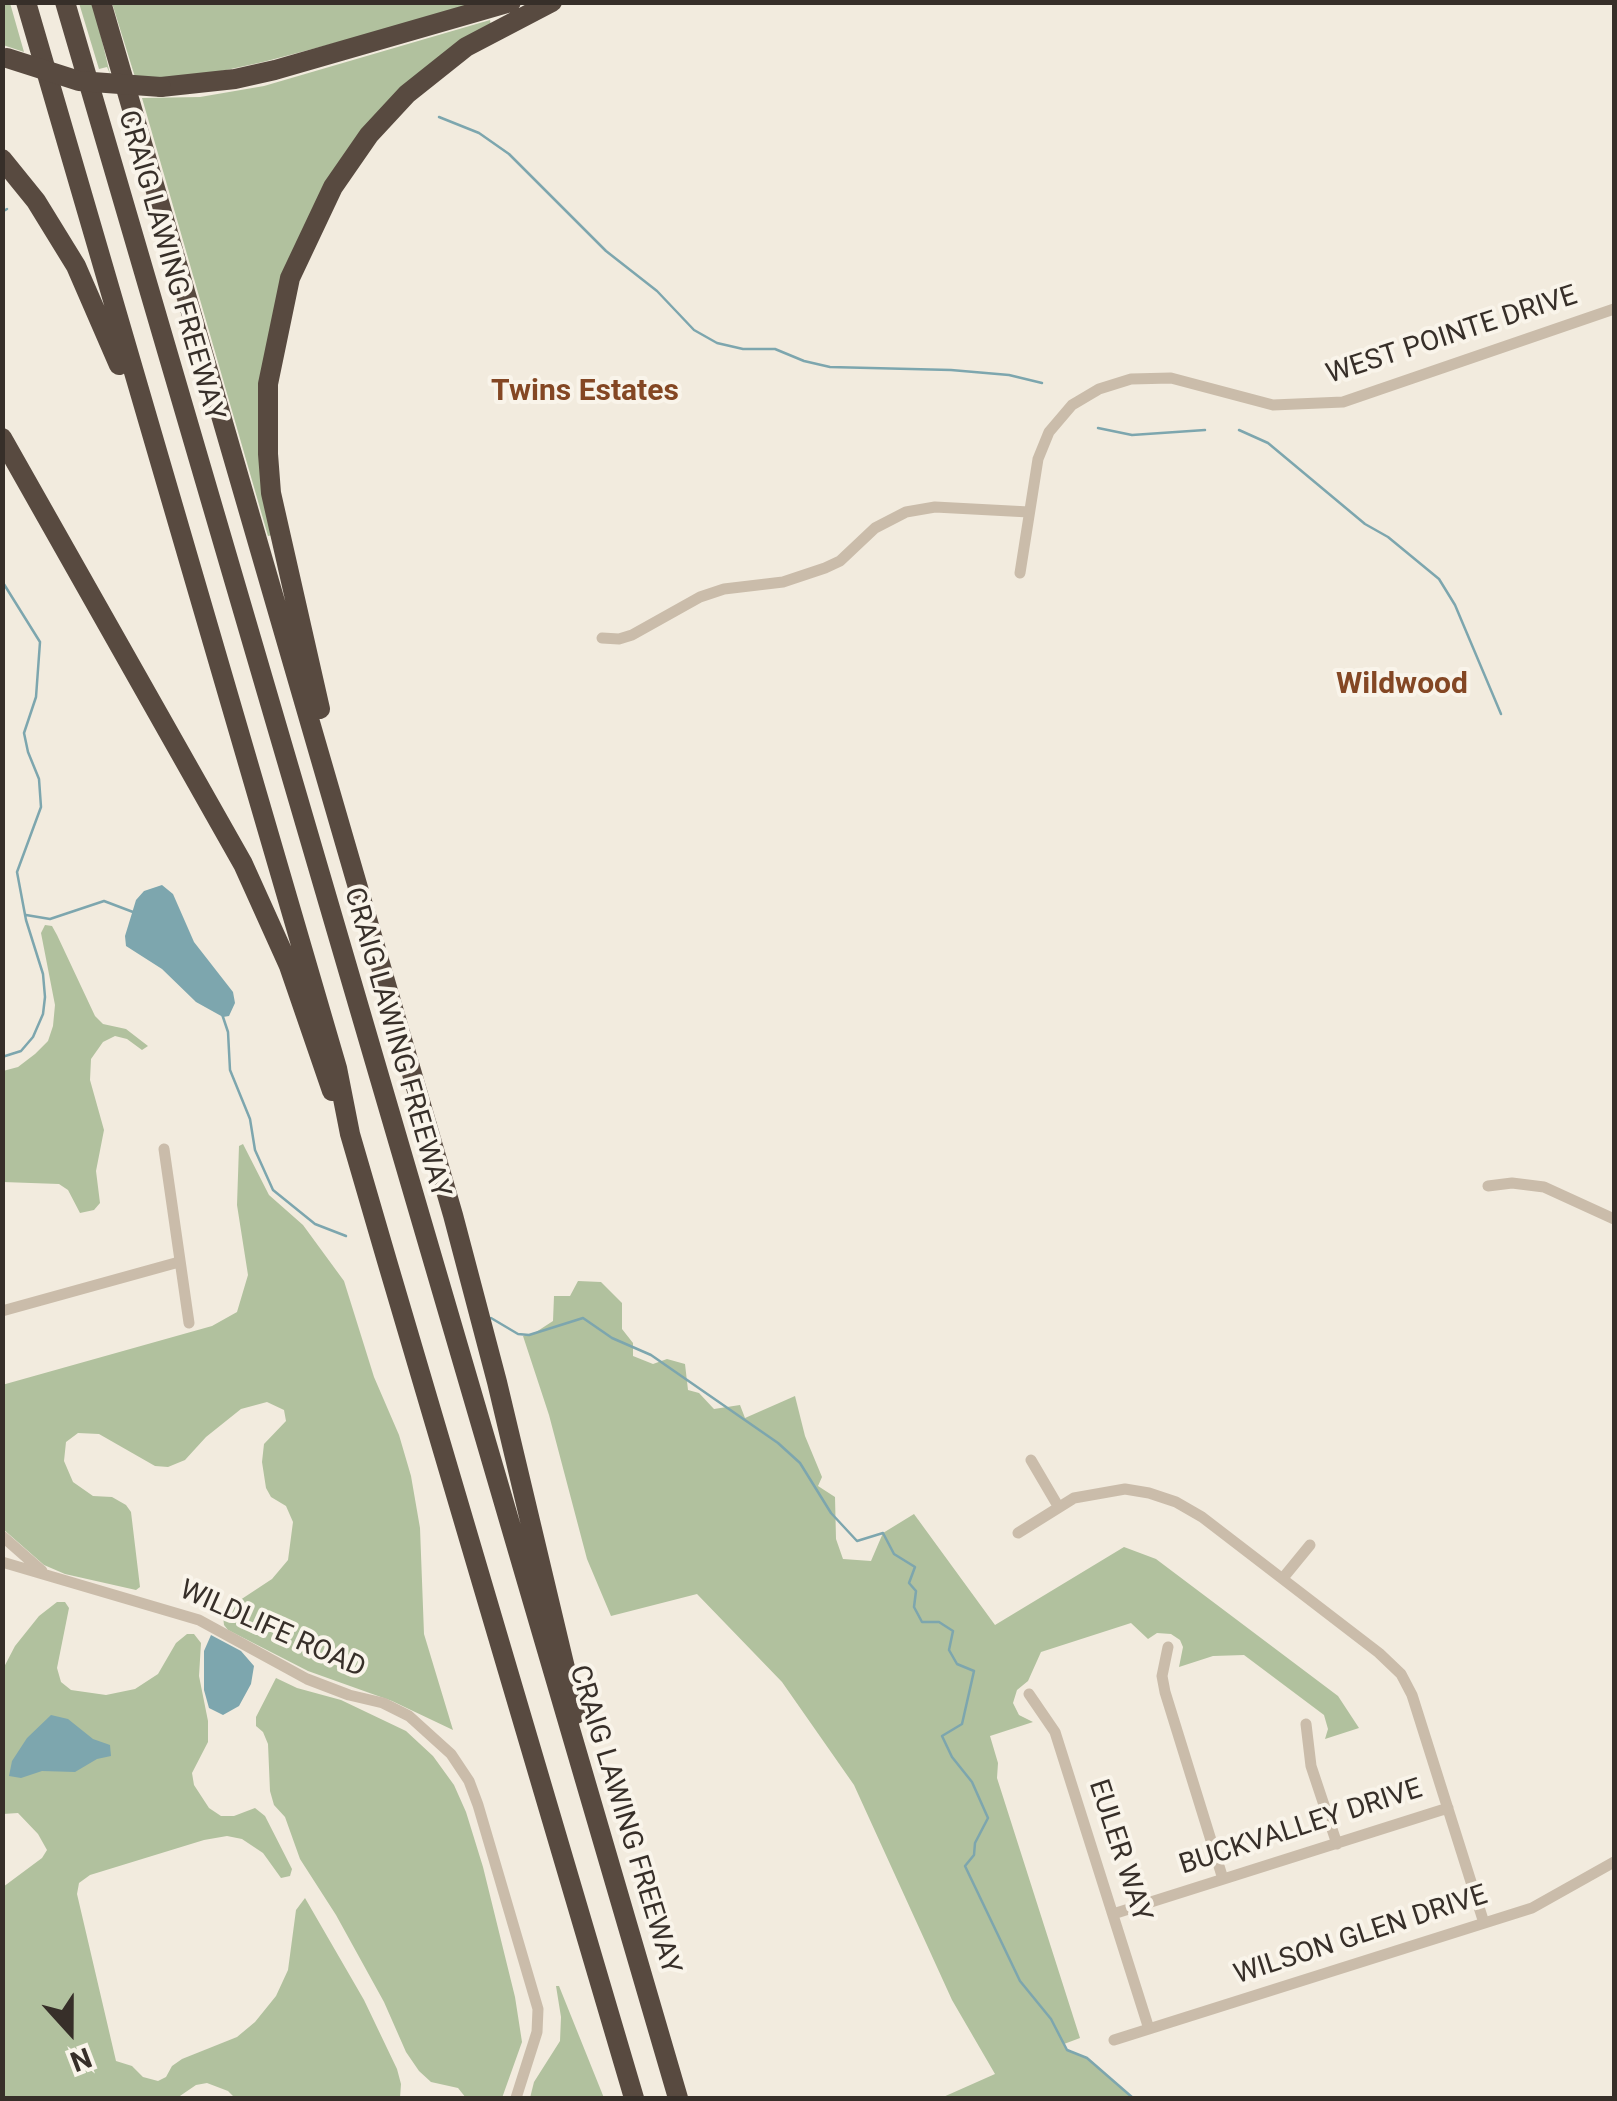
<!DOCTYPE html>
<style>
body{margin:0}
#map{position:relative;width:1617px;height:2101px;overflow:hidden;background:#f2ebde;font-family:Roboto,sans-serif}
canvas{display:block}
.frame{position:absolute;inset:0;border:5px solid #372f29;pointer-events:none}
.north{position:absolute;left:20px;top:1981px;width:100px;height:100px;-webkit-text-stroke:8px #f9f4ea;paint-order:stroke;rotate:159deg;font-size:28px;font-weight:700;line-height:40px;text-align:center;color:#372f29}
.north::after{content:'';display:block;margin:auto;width:35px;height:45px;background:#372f29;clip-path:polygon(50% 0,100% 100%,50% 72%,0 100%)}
</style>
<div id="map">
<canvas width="1617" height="2101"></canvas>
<div class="frame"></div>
<div class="north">N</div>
</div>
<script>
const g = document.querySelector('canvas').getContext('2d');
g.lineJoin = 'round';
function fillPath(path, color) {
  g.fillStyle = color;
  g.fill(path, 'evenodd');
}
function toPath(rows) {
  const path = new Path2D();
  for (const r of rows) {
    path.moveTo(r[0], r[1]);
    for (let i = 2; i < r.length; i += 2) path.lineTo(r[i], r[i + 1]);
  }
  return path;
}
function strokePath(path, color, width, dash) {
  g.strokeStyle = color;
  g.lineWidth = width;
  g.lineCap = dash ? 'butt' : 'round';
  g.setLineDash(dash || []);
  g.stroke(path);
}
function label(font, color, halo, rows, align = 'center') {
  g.font = font + ' Roboto,sans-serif';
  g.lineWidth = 8;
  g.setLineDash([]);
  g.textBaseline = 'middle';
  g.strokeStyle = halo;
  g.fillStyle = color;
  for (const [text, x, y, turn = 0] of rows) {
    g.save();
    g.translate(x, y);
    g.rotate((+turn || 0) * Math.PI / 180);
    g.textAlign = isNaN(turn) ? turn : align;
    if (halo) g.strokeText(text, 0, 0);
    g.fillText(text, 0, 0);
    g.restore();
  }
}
fillPath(toPath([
 [3,2,10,3,24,52,3,45],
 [79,3,93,3,110,74,107,67,99,69],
 [112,3,487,3,263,62,217,72,159,78,135,77],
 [490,20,491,26,355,142,279,297,273,535,268,536,142,98,200,97,264,86],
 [45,925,52,926,57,935,95,1016,103,1024,126,1029,148,1046,142,1050,127,1039,115,1036,103,1042,91,1059,90,1080,104,1130,96,1171,100,1203,94,1210,80,1213,68,1190,59,1184,3,1182,3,1071,18,1067,35,1054,48,1041,53,1026,55,1005,41,933],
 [243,1144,269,1195,303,1225,344,1281,374,1377,399,1435,411,1476,420,1528,424,1634,453,1730,392,1701,308,1671,228,1630,224,1625,223,1616,228,1608,272,1579,288,1560,293,1522,286,1506,271,1497,266,1488,262,1462,264,1444,286,1421,284,1410,267,1402,241,1409,206,1437,185,1460,168,1467,155,1466,99,1434,78,1433,66,1442,64,1461,73,1482,93,1496,112,1497,126,1505,131,1512,140,1587,136,1590,65,1574,44,1565,3,1529,2,1385,212,1326,237,1312,248,1275,237,1205,239,1146],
 [578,1281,601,1282,622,1303,622,1329,633,1343,633,1356,653,1364,667,1359,685,1364,688,1390,699,1393,714,1409,740,1405,745,1418,795,1396,805,1436,822,1477,818,1486,835,1497,836,1539,843,1559,871,1561,883,1533,914,1514,995,1625,1124,1547,1156,1559,1338,1696,1359,1728,1325,1739,1328,1729,1324,1715,1244,1655,1213,1656,1179,1667,1183,1647,1180,1640,1171,1634,1157,1633,1148,1639,1131,1623,1041,1652,1028,1681,1017,1690,1013,1703,1019,1715,1033,1722,990,1736,998,1763,997,1778,1080,2038,1064,2044,1068,2050,1087,2058,1133,2098,941,2098,995,2074,952,2000,854,1785,782,1682,697,1594,611,1616,587,1559,549,1415,523,1336,533,1334,553,1321,554,1296,570,1296],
 [57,1602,65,1602,69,1608,57,1668,61,1682,71,1690,106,1695,135,1689,158,1674,176,1643,187,1634,194,1634,201,1643,199,1676,208,1721,208,1742,192,1773,194,1785,209,1808,221,1816,234,1816,255,1808,265,1816,292,1869,290,1876,281,1878,263,1853,242,1839,227,1836,204,1840,90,1875,79,1883,77,1894,116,2061,132,2066,143,2077,158,2081,166,2077,172,2066,182,2059,237,2037,255,2022,276,1996,288,1970,296,1910,305,1898,364,2000,397,2069,401,2084,400,2098,235,2098,228,2091,207,2083,196,2085,177,2098,3,2098,3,1887,42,1858,47,1850,38,1834,18,1813,3,1814,3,1669,15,1646,39,1616],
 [276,1678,297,1688,341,1700,406,1731,433,1756,454,1785,466,1812,483,1867,515,1997,522,2042,502,2098,466,2098,458,2088,431,2082,419,2071,406,2052,384,2002,336,1915,300,1859,285,1817,274,1805,270,1791,268,1744,263,1732,256,1726,256,1717],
 [556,1986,559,1986,604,2098,530,2098,534,2082,560,2041,561,2017]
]), '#b1c19e');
fillPath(toPath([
 [162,885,173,894,194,942,233,992,235,1003,229,1016,223,1017,196,1002,162,969,126,946,125,936,136,900,144,891],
 [211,1635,241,1651,254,1666,251,1684,239,1706,223,1715,209,1708,204,1690,204,1651],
 [51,1715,68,1719,93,1739,110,1745,111,1756,97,1759,75,1772,42,1771,21,1778,9,1776,12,1761,27,1738]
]), '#7da6ae');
strokePath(toPath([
 [439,117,479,133,509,154,606,251,657,291,694,330,717,343,743,349,775,349,804,361,830,367,951,370,1009,375,1042,383],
 [2,212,7,209],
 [1098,428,1132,435,1205,430],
 [1239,430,1268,443,1365,524,1388,537,1439,579,1455,605,1501,714],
 [2,581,40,642,36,697,24,733,28,752,39,779,41,807,17,872,26,920,43,974,45,997,43,1014,33,1037,21,1051,2,1057],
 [26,915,50,919,104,901,133,912],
 [222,1014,228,1032,230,1070,250,1119,255,1150,273,1190,315,1224,346,1236],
 [491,1318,518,1334,529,1335,583,1318,612,1338,651,1355,778,1443,800,1463,831,1513,857,1541,883,1533,894,1554,915,1567,909,1583,916,1591,914,1607,922,1622,939,1622,953,1631,949,1650,957,1664,974,1671,962,1724,942,1736,952,1757,972,1782,988,1818,975,1843,974,1855,965,1866,1020,1981,1051,2019,1067,2050,1087,2058,1133,2098],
 [2,2097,3,2098]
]), '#7da6ae', 2.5);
strokePath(toPath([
 [1020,573,1038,459,1049,432,1072,405,1099,389,1131,379,1171,378,1273,405,1343,402,1614,309],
 [602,638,619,639,632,635,700,597,724,589,783,582,825,568,840,561,875,528,906,512,935,507,1029,512],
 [164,1149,189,1323],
 [1488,1186,1512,1183,1544,1187,1614,1219],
 [2,1311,179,1262],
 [1031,1460,1058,1506],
 [1018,1533,1074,1498,1125,1489,1149,1493,1176,1502,1202,1517,1379,1653,1401,1674,1412,1695,1484,1923],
 [2,1536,42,1571],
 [2,1562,199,1620,307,1679,349,1695,383,1703,409,1716,451,1754,469,1781,478,1805,538,2009,537,2032,516,2098],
 [1283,1578,1310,1545],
 [1168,1647,1162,1676,1165,1692,1223,1879],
 [1029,1694,1055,1732,1149,2029],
 [1306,1724,1311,1766,1337,1844],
 [1113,1914,1448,1808],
 [1114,2040,1532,1908,1614,1862]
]), '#cabcaa', 11);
strokePath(toPath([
 [26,2,337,1068,350,1134,387,1261,634,2098],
 [65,2,678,2098],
 [101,2,453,1215,497,1382,576,1714],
 [161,87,235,79,275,70,511,2],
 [2,159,36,201,76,266,119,365],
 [2,438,243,864,289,966,332,1091],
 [320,709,271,493,268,454,268,384,290,278,333,187,369,135,407,94,466,47,552,2]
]), '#584a40', 20);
strokePath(toPath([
 [7,58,79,81,161,87]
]), '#584a40', 20);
label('28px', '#372f29', '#f9f4ea', [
 ["CRAIG LAWING FREEWAY",170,266,74],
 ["WEST POINTE DRIVE",1452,336,-18],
 ["CRAIG LAWING FREEWAY",396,1043,74],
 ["WILDLIFE ROAD",272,1630,24],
 ["CRAIG LAWING FREEWAY",624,1820,73],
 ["BUCKVALLEY DRIVE",1301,1828,-18],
 ["EULER WAY",1119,1851,72],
 ["WILSON GLEN DRIVE",1361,1936,-18]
]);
label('bold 30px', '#844724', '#f9f4ea', [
 ["Twins Estates",585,392],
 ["Wildwood",1402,685]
]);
</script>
